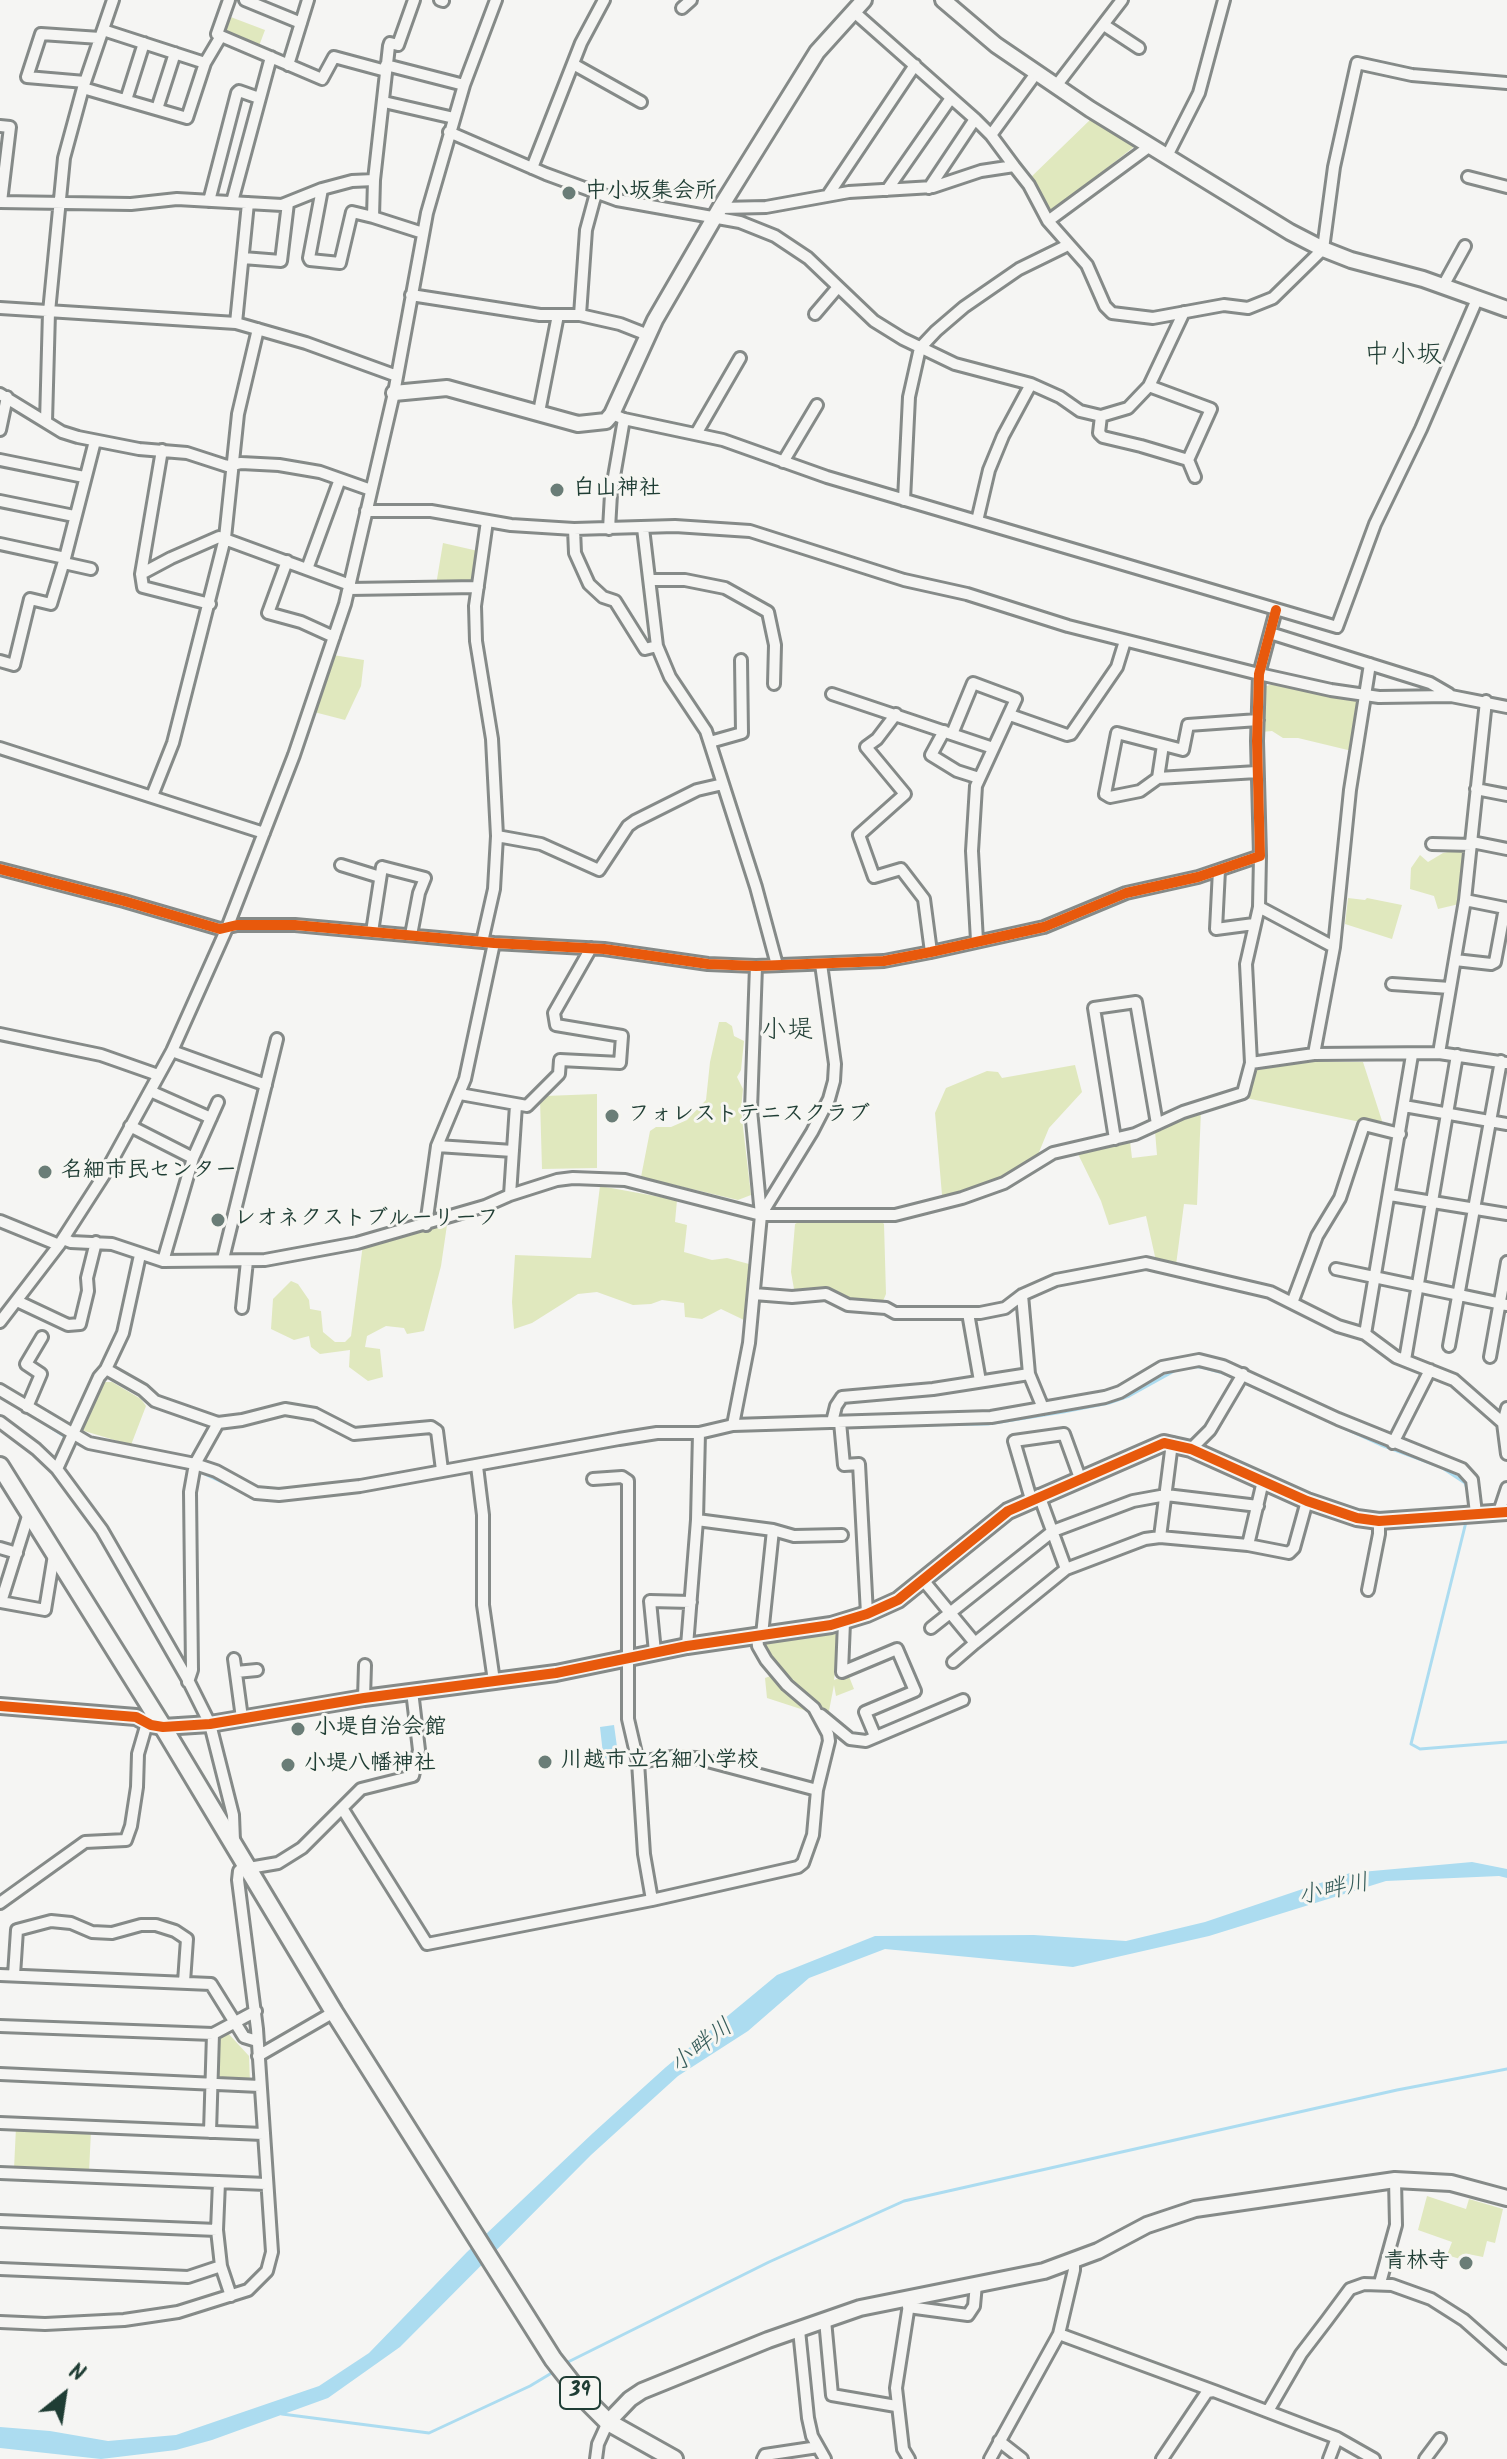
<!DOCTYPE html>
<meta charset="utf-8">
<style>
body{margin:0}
#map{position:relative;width:1507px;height:2459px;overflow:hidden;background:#f5f5f3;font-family:Kalam,sans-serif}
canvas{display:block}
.north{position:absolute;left:24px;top:2355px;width:80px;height:80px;-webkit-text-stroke:6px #f6f6f2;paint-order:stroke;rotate:30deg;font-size:22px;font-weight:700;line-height:32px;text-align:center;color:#1f3d34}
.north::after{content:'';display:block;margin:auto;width:28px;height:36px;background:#1f3d34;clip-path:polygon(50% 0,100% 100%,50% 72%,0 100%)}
</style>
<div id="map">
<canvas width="1507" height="2459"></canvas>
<div class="north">N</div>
</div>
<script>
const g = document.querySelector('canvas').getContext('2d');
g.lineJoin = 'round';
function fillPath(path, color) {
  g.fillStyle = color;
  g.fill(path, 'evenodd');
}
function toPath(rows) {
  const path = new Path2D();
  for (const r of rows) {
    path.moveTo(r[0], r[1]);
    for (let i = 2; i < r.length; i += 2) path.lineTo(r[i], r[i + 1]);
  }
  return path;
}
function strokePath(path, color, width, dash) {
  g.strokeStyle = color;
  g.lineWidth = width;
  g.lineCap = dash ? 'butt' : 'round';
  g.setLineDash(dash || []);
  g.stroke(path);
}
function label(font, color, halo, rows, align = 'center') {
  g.font = font + ' Kalam,"Klee One",sans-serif';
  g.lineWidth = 6;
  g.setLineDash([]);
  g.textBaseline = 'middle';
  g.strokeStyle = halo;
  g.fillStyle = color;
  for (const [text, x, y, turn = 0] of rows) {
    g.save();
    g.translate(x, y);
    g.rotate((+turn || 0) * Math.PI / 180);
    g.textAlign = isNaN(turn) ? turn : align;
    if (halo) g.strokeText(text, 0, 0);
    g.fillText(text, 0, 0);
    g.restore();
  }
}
fillPath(toPath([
 [228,16,265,30,259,46,222,32],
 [1092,118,1135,146,1051,212,1029,179],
 [443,543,478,551,473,585,436,585],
 [333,655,364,660,361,686,345,720,314,712],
 [1272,684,1358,701,1360,708,1352,751,1298,738,1283,738,1272,731,1261,732,1264,687],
 [1468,848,1459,904,1438,909,1434,896,1410,889,1411,868,1420,855,1428,862,1443,853],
 [1348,898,1365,900,1367,898,1402,905,1392,939,1345,924],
 [719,1022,726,1022,732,1026,734,1036,744,1041,741,1070,737,1077,743,1089,741,1110,751,1195,738,1200,641,1177,650,1131,656,1127,671,1127,687,1120,706,1100,710,1062],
 [1312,1062,1363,1062,1384,1127,1246,1098,1255,1069],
 [1075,1065,1082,1092,1049,1128,1037,1157,1009,1174,974,1189,950,1196,942,1195,935,1113,946,1088,987,1071,998,1072,1002,1078],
 [597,1094,597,1168,542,1169,540,1099,545,1096],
 [1201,1111,1197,1205,1184,1204,1176,1265,1156,1261,1146,1216,1109,1225,1101,1201,1077,1152,1130,1141,1132,1158,1157,1155,1155,1131],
 [600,1186,677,1200,675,1222,687,1225,684,1252,712,1260,727,1258,749,1264,744,1320,721,1309,702,1319,685,1317,684,1303,662,1300,651,1304,633,1305,597,1292,578,1294,532,1323,514,1329,512,1302,515,1255,591,1258],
 [802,1220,880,1220,884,1224,886,1294,883,1301,850,1301,827,1290,794,1289,791,1272,795,1224],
 [447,1225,441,1266,424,1331,407,1334,404,1328,386,1326,367,1336,365,1347,380,1349,383,1377,368,1381,349,1367,350,1350,320,1354,311,1347,309,1336,294,1340,271,1329,273,1299,291,1281,298,1284,309,1300,310,1309,321,1311,323,1332,335,1342,345,1342,351,1336,363,1244],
 [100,1382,112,1382,141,1399,146,1406,131,1445,81,1430],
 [840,1630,834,1680,848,1674,854,1689,836,1696,834,1685,828,1716,781,1673,767,1653,764,1642],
 [773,1675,780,1683,810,1712,767,1698,765,1678],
 [227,2032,249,2056,250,2083,216,2081,218,2038],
 [16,2127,91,2131,89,2172,14,2169],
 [1427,2196,1466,2209,1469,2199,1503,2209,1495,2243,1487,2241,1483,2257,1468,2254,1460,2259,1447,2255,1452,2242,1418,2230]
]), '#e0e8be');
fillPath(toPath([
 [614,1725,619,1761,604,1763,600,1727],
 [1472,1862,1507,1869,1507,1878,1499,1876,1386,1881,1209,1936,1073,1967,885,1949,809,1978,748,2031,678,2076,591,2155,400,2347,328,2398,212,2440,176,2450,101,2459,0,2448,0,2427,50,2431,108,2441,176,2435,319,2386,369,2353,467,2252,593,2133,666,2067,777,1975,875,1936,1034,1935,1126,1941,1205,1922,1350,1873]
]), '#acdcf0');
strokePath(toPath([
 [30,1414,67,1438],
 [849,1426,988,1424,1063,1412,1109,1403,1129,1396,1176,1370,1192,1366,1205,1368,1223,1373,1381,1445,1441,1467,1465,1483,1471,1500,1469,1510],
 [650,1439,667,1438],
 [74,1442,88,1448,136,1457],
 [485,1468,631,1442],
 [198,1471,252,1496],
 [371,1489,418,1480],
 [288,1499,312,1496],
 [1466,1522,1411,1744,1420,1749,1507,1742],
 [564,2364,769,2262,904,2201,1397,2090,1507,2069],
 [282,2414,429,2433,530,2386,555,2371]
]), '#acdcf0', 3);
const minor = toPath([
 [245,0,301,23],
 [414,0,398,45,390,43,389,46,374,180,373,217,423,233],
 [440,0,443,1],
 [682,8,691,0],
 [853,11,975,119,991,135,1014,166],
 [1104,25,1139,48],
 [103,30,205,63],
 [221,36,322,79,334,57,386,71],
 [573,64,641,102],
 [288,65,308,0],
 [386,65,464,85],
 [85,82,27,77,41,34,100,38],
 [1056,86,1122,0],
 [83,88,187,118,205,63,221,36,217,34,229,0],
 [126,100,144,43],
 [384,102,454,118],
 [157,109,175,53],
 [0,126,10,127,1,202],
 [449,132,546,174,617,200,740,222,775,236,808,258,874,321,903,339,955,364,1031,384,1060,397,1080,411,1101,416,1128,408,1149,386,1184,312],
 [991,135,1037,72],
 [1167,156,1199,93,1224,0],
 [532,168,581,43,604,0],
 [1468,177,1507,187],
 [929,188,975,119],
 [322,189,309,258,310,260,340,263,352,212,373,217],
 [887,190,951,98],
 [828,195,915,65],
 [209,201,237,93,239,91,259,98],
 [0,202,131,204,177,199,282,205,322,189,352,181,374,180],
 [232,202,271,57],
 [720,208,766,207,849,192,933,187,981,171,1014,166,1029,185,1048,221,1087,265,1105,306,1112,313,1153,318,1224,305,1248,308,1273,298,1323,249,1334,167,1357,63,1412,75,1507,83],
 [1048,221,1150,146],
 [243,258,281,261,288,203],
 [1443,286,1465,246],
 [411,295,540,315,580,315,620,324,648,335],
 [0,308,236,323,306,343,397,376],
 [815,314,838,287],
 [580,315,586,230,596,193],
 [236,323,248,203],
 [0,394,62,432,78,437,139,449,187,453,227,466,241,463,279,465,320,472,371,490],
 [539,412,558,315],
 [612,414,624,419,723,440,827,477,1337,627,1375,524,1421,429,1478,297],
 [1101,416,1099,433,1103,437,1141,446,1188,460,1211,409,1149,386],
 [46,422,49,312,64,158,83,88,113,0],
 [0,430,7,397],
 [696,434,740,358],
 [162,450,141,574,171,558,219,537,350,585],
 [0,460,84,477],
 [1188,460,1195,477],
 [783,462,817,405],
 [904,500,909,397,920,348,936,331,964,307,1019,269,1068,245],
 [0,501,74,516],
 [366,511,431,511,511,525,574,529,675,526,750,531,904,580,967,594,1068,626,1259,674,1331,690,1379,697,1451,696,1507,707],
 [977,521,989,470,1003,436,1031,384],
 [643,528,657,646,670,677,706,731,756,887,777,965],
 [574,529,575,553,589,584,603,597,615,601,645,649,657,646],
 [609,529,611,494,624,419],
 [0,544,65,558,95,441],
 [287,561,268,613,301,622,334,637],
 [64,563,91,569],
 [307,569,340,479],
 [141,574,143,587,210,604],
 [650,580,685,580,725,588,768,612,775,645,774,684],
 [349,589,478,587],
 [1270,633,1430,683,1449,694],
 [0,661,14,665,30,599,51,604,65,558],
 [832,694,993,748],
 [896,714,877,739,866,747,905,794,859,835,874,877,901,869,924,899,931,952],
 [1010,715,1067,735,1071,734,1117,667,1125,641],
 [944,731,931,755,957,771,979,778],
 [952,734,973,683,1016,699,976,786,972,851,977,941],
 [710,742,742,733,741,660],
 [0,748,264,833],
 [1257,772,1158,778,1140,791,1110,797,1105,794,1117,733,1183,750,1188,725,1258,720],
 [1158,778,1163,745],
 [1476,789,1507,795],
 [152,796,173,743,225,538,238,414,258,329],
 [497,836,541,844,599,870,628,826,635,821,697,790,723,784],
 [1472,842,1507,849],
 [1432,844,1472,845],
 [341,865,380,877],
 [0,869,124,901,220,929,237,925,295,925,494,943,604,949,708,964,756,966,884,961,931,952,1044,927,1126,893,1198,877,1260,856,1257,741,1259,674,1276,610],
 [1219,870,1216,929,1254,924],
 [1259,907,1334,947],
 [372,932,382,867,425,878,419,893,411,935],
 [482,942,494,889,497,836,492,739,476,641,475,606,487,521],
 [1455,960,1491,964,1495,962,1505,908,1465,900],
 [1392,984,1450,988],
 [0,1034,101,1055,158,1075],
 [172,1051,266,1085],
 [1439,1053,1465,900,1486,701],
 [1314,1054,1334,947,1350,790,1370,664],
 [1251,1063,1314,1054,1439,1053,1507,1063],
 [150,1091,211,1118],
 [460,1094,527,1106,559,1074,560,1060,620,1063,622,1036,556,1025,554,1013,591,948],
 [1404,1106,1507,1124],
 [130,1126,193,1158],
 [1115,1139,1094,1008,1136,1002,1157,1124],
 [437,1146,513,1151],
 [510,1195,516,1105],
 [1390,1195,1507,1214],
 [761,1215,812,1132,829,1099,834,1081,835,1064,821,964],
 [0,1221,59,1245],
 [426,1225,437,1146,465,1079,494,943],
 [63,1239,71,1242,112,1244,163,1261,265,1260,357,1243,485,1206,510,1195,557,1180,573,1178,625,1180,761,1215,895,1215,962,1198,1004,1183,1053,1153,1135,1134,1183,1112,1243,1093,1251,1063,1246,964,1259,907,1260,856],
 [223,1259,277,1039],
 [163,1261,193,1158,218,1102],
 [1336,1269,1507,1305],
 [754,1294,792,1297,826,1294,848,1305,886,1308,895,1313,980,1313,1005,1308,1022,1295,1056,1280,1146,1263,1270,1292,1338,1326,1365,1334,1396,1357,1454,1380,1503,1423],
 [1022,1295,1029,1374,1043,1408],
 [17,1301,68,1325,80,1324,88,1291,87,1278,96,1242],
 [1292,1303,1317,1236,1340,1198,1364,1125,1400,1134],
 [242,1308,247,1261],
 [968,1313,980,1381],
 [0,1322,59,1245,104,1175,172,1051,227,928,294,755,345,604,394,393,427,213,464,85,496,0],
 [1365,1334,1412,1055],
 [1449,1346,1501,1061],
 [1490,1357,1507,1262],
 [1405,1360,1457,1055],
 [106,1369,123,1333,140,1255],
 [0,1390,89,1443,195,1464,216,1471,256,1493,279,1495,360,1486,619,1439,657,1433,699,1433,733,1425,991,1417,1105,1397,1120,1392,1162,1367,1199,1360,1223,1366,1338,1419,1462,1469,1472,1480,1476,1513],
 [27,1407,41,1374,26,1364,42,1337],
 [1507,1408,1503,1423,1507,1454],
 [0,1422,36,1449,57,1469,102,1530,187,1678,210,1724,233,1815,234,1841],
 [832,1422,836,1406,842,1397,933,1389,1029,1374],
 [840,1422,844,1465,859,1464,867,1614],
 [733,1425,749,1343,761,1215,751,1110,756,966],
 [1393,1443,1430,1370],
 [1191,1449,1210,1430,1243,1374],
 [477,1466,483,1515,483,1605,494,1681],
 [57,1469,99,1377,106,1369,143,1390,155,1401,218,1423],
 [1039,1495,1066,1569],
 [1031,1499,1014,1441,1064,1434,1080,1478],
 [1499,1512,1507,1488],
 [29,1513,1,1602,45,1610,54,1555],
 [697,1520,773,1530,794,1536,842,1535],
 [1160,1537,1172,1443],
 [1248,1545,1263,1481],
 [0,1548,17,1553],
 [923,1580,975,1643,1066,1569,1145,1539,1160,1537,1248,1545,1289,1553,1294,1548,1307,1501],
 [1368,1590,1379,1534,1379,1521],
 [844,1622,842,1672,897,1649,915,1691,865,1712,875,1736],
 [931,1628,1053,1531,1133,1501,1166,1495,1258,1506],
 [762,1635,773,1530],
 [687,1646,697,1520,699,1433],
 [655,1652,650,1601,691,1602],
 [234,1659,242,1718],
 [953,1662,975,1643],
 [236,1672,257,1670],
 [188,1682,192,1670,190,1492,195,1464,218,1423,242,1420,285,1409,315,1414,354,1434,431,1427,437,1431,442,1470],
 [412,1691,419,1750,413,1776,361,1789,342,1808,427,1944,652,1900,644,1854,638,1762,628,1719,628,1481,622,1477,593,1479],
 [364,1698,365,1665],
 [821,1715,850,1739,866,1741,963,1700],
 [638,1762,672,1757,696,1758,817,1790],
 [249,1868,278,1863,302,1848,342,1808],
 [652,1900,798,1867,803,1863,813,1835,817,1790,829,1741,828,1734,814,1708,787,1685,766,1660,758,1646,757,1636],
 [0,1903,85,1842,126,1840,131,1826,137,1787,138,1754,147,1723],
 [0,1975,211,1984,244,2037,257,2041],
 [14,1975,17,1930,51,1921,71,1923,92,1932,112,1933,141,1925,156,1925,175,1931,187,1939,184,1982],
 [0,2026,213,2034,256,2011],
 [258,2056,334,2012],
 [0,2074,260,2086],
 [0,2123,263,2134],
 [210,2132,213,2034],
 [0,2173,266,2184],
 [219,2182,217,2230,221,2266,231,2296],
 [0,2221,217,2230],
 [1074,2261,1074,2270,1059,2334,1214,2391],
 [0,2269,188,2277,221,2266],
 [1380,2283,1396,2225,1395,2180],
 [908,2307,968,2315,974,2306,976,2284],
 [825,2320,832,2395,896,2406],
 [0,2322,45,2324,124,2320,178,2312,248,2290,267,2271,272,2252,257,2029,238,1880,239,1871,246,1864],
 [799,2330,808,2418,812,2436,825,2459],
 [1268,2411,1301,2354,1327,2320,1350,2289,1364,2284,1392,2285,1431,2299,1464,2320,1507,2358],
 [999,2441,1022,2459],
 [596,2459,598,2444,608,2422],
 [763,2459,765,2455,818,2447],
 [909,2459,903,2449,896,2388,910,2298],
 [990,2459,1059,2334],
 [1162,2459,1207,2392,1214,2391,1337,2438,1374,2459],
 [1329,2459,1337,2438],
 [1425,2459,1440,2439]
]);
const tertiary = toPath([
 [943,0,996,45,1090,109,1290,232,1323,249,1351,260,1423,279,1507,309],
 [394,393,447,388,578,424,606,421,612,414,655,320,720,208,817,52,864,0],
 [0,1706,136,1717,151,1725,163,1727,210,1724,364,1698,556,1673,687,1646,831,1625,867,1614,898,1600,1008,1511,1164,1443,1191,1449,1307,1501,1357,1518,1379,1521,1507,1512],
 [608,2422,630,2399,642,2391,768,2340,860,2308,1044,2271,1098,2251,1147,2225,1195,2209,1395,2180,1451,2183,1507,2198]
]);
const primary = toPath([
 [0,1466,163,1727,334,2012,553,2359,582,2396,608,2422,674,2459]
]);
strokePath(minor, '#858a88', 16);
strokePath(tertiary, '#858a88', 20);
strokePath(primary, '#858a88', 22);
strokePath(minor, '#f5f5f3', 10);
strokePath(tertiary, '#f5f5f3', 14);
strokePath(primary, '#f5f5f3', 16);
strokePath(toPath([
 [0,869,124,901,220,929,237,925,295,925,494,943,604,949,708,964,756,966,884,961,931,952,1044,927,1126,893,1198,877,1260,856,1257,741,1259,674,1276,610],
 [0,1706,136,1717,151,1725,163,1727,210,1724,364,1698,556,1673,687,1646,831,1625,867,1614,898,1600,1008,1511,1164,1443,1191,1449,1307,1501,1357,1518,1379,1521,1507,1512]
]), '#e8590c', 10);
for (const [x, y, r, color] of [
 [569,193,8,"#6a7d77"],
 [557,490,8,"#6a7d77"],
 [612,1116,8,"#6a7d77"],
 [45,1172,8,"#6a7d77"],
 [218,1220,8,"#6a7d77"],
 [298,1729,8,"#6a7d77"],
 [545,1762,8,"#6a7d77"],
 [288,1765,8,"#6a7d77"],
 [1466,2263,8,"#6a7d77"]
]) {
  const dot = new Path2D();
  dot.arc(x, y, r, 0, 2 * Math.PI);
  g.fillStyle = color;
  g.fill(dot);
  strokePath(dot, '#f6f6f2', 3);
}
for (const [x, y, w] of [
 [580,2393,40]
]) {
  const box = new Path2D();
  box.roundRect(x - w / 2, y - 16, w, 32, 6);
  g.fillStyle = '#f6f6f2';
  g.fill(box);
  strokePath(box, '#1f3d34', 2);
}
label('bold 20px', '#1f3d34', null, [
 ["39",580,2393]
]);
label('bold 22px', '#1f3d34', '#f6f6f2', [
 ["中小坂集会所",585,193],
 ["白山神社",573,490],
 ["フォレストテニスクラブ",628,1116],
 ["名細市民センター",61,1172],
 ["レオネクストブルーリーフ",234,1220],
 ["小堤自治会館",314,1729],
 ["川越市立名細小学校",561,1762],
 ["小堤八幡神社",304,1765],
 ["青林寺",1450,2263,"right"]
], 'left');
label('italic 24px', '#355b59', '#f6f6f2', [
 ["小畔川",1334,1892,-12],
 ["小畔川",703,2048,-38]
]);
label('26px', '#1f3d34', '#f6f6f2', [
 ["中小坂",1403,358],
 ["小堤",787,1033]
]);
</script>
